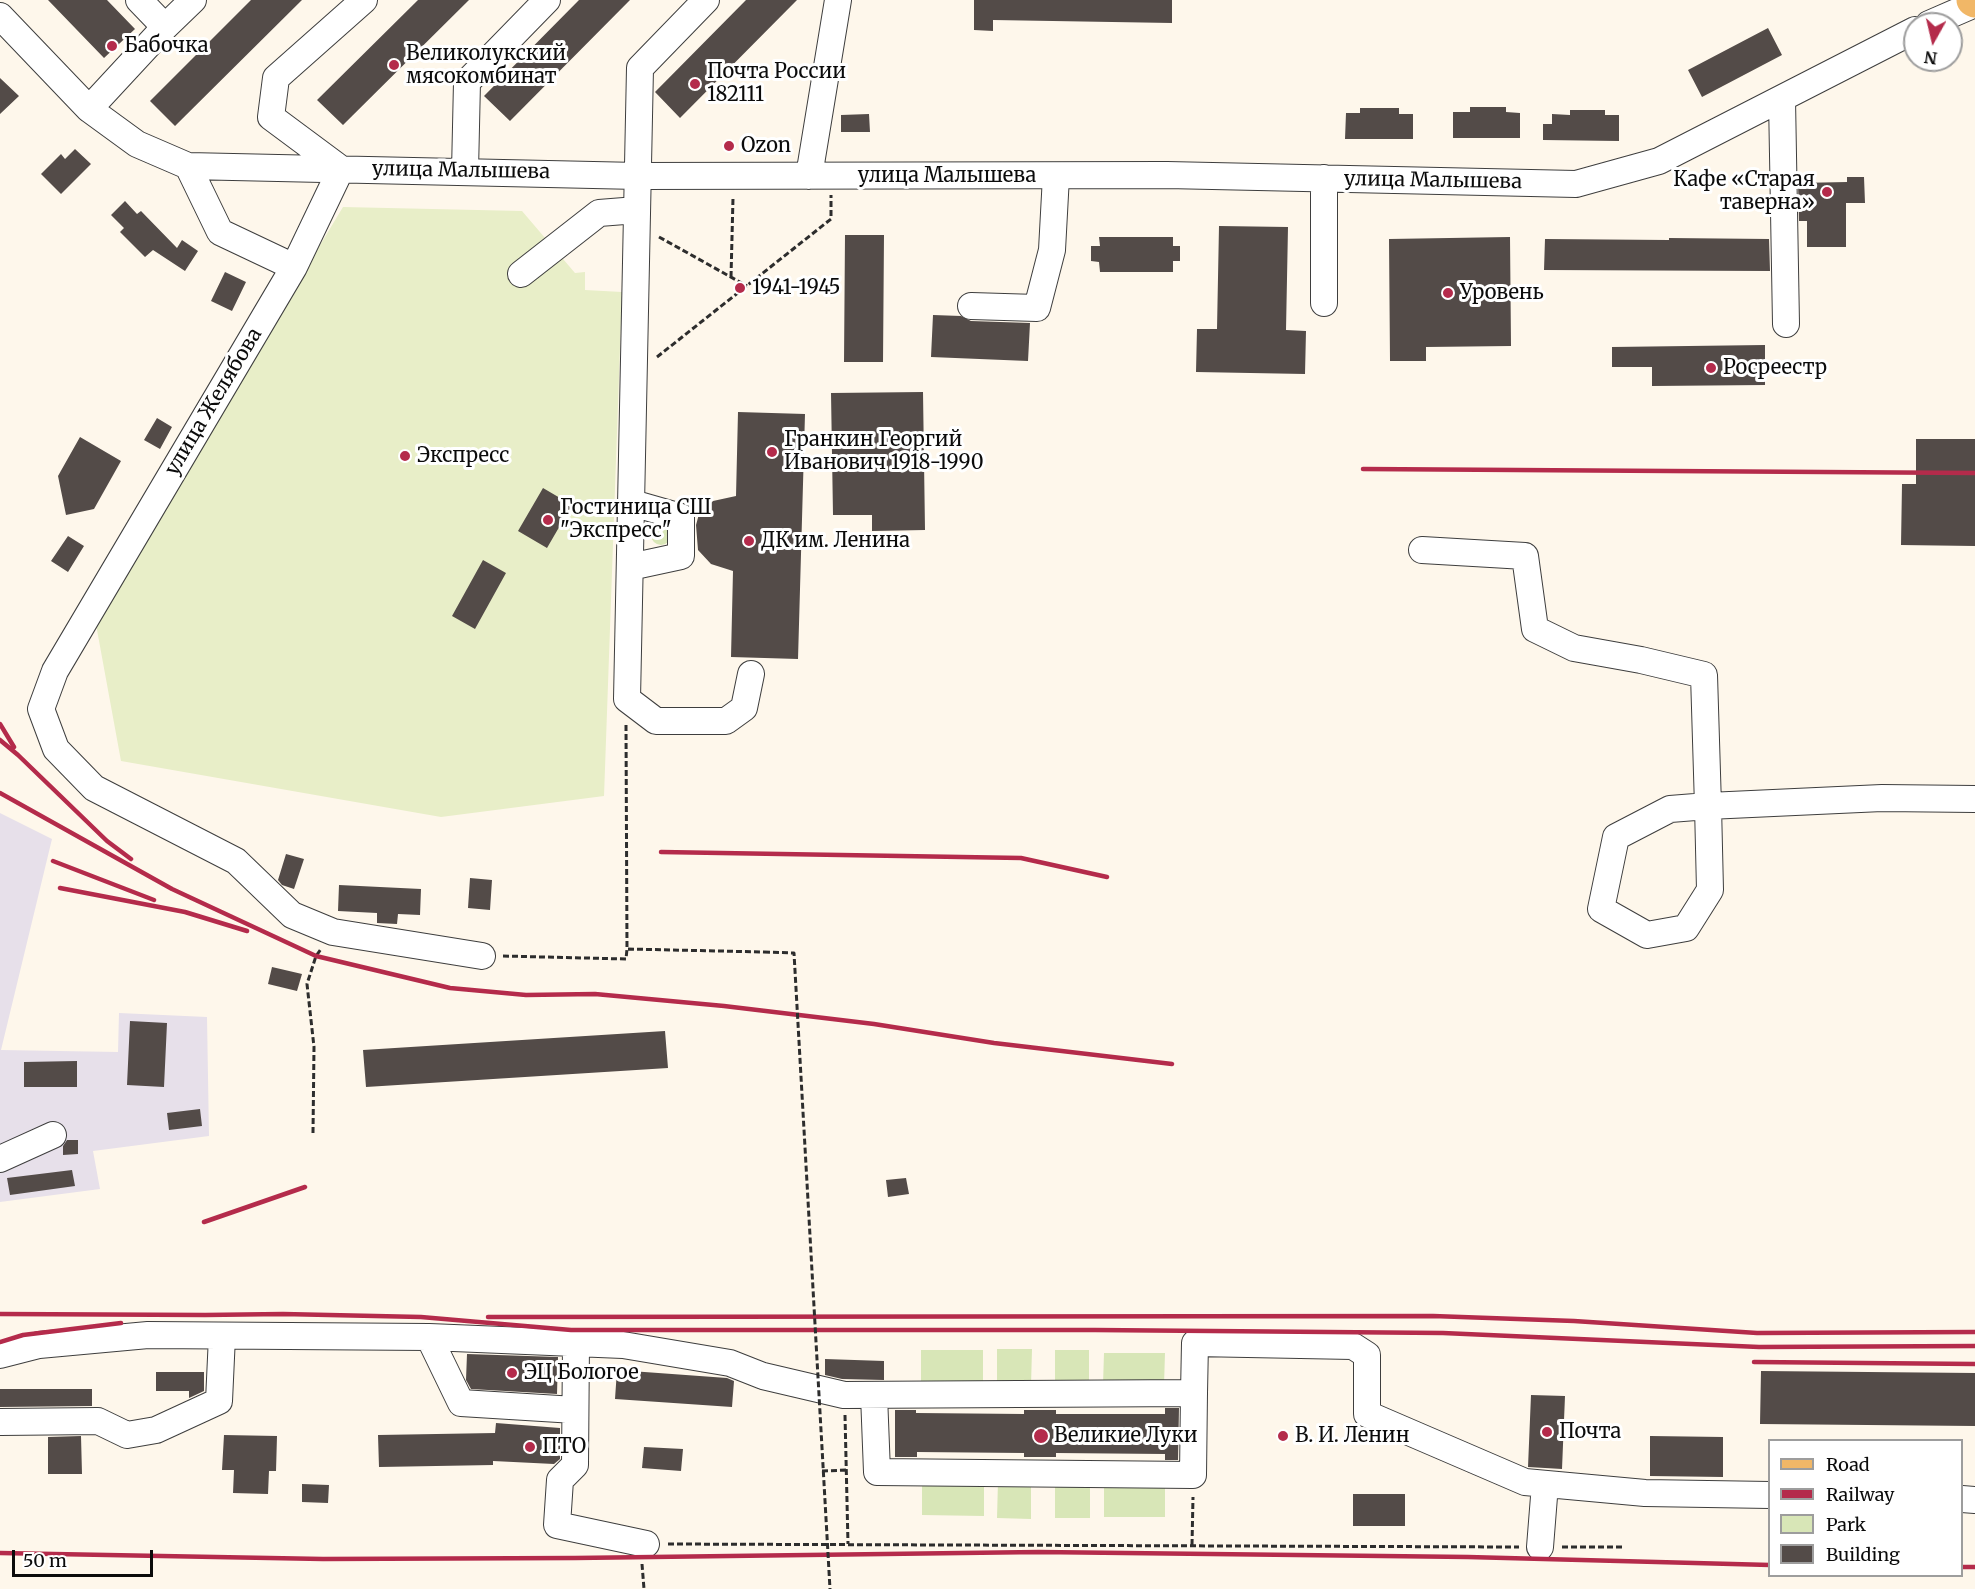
<!DOCTYPE html>
<meta charset="utf-8">
<style>
body{margin:0}
#map{position:relative;width:1975px;height:1589px;overflow:hidden;background:#fef7eb;font-family:Merriweather,serif}
canvas{display:block}
.legend{position:absolute;left:1768px;top:1439px;width:195px;height:138px;box-sizing:border-box;background:#fff;border:2px solid #9d9d9d;margin:0;padding:8px 10px;list-style:none;font-size:18px;color:#0b0b0b}
.legend li{display:flex;align-items:center;gap:12px;height:30px}
.legend b{width:30px;border:2px solid #9d9d9d}
.north{position:absolute;left:1903px;top:12px;width:60px;height:60px;box-sizing:border-box;background:#fff;border:2px solid #9d9d9d;border-radius:50%;rotate:188deg;font-size:16px;font-weight:700;line-height:24px;text-align:center;color:#0b0b0b}
.north::after{content:'';display:block;margin:auto;width:21px;height:27px;background:#b42b4b;clip-path:polygon(50% 0,100% 100%,50% 72%,0 100%)}
.scale{position:absolute;left:12px;top:1550px;width:141px;height:27px;box-sizing:border-box;border:3px solid #0b0b0b;border-top:0;padding-left:8px;font-size:18px;line-height:21px;white-space:nowrap;color:#0b0b0b;-webkit-text-stroke:4px #fff;paint-order:stroke}
</style>
<div id="map">
<canvas width="1975" height="1589"></canvas>
<ul class="legend">
<li><b style="height:8px;background:#f1b767"></b>Road</li>
<li><b style="height:8px;background:#b42b4b"></b>Railway</li>
<li><b style="height:16px;background:#d8e6b7"></b>Park</li>
<li><b style="height:16px;background:#534b48"></b>Building</li>
</ul>
<div class="north">N</div>
<div class="scale">50 m</div>
</div>
<script>
const g = document.querySelector('canvas').getContext('2d');
g.lineJoin = 'round';
function fillPath(path, color) {
  g.fillStyle = color;
  g.fill(path, 'evenodd');
}
function toPath(rows) {
  const path = new Path2D();
  for (const r of rows) {
    if (r.length === 3) {
      path.moveTo(r[0] + r[2], r[1]);
      path.arc(r[0], r[1], r[2], 0, 2 * Math.PI);
      continue;
    }
    path.moveTo(r[0], r[1]);
    for (let i = 2; i < r.length; i += 2) path.lineTo(r[i], r[i + 1]);
  }
  return path;
}
function strokePath(path, color, width, dash) {
  g.strokeStyle = color;
  g.lineWidth = width;
  g.lineCap = dash ? 'butt' : 'round';
  g.setLineDash(dash || []);
  g.stroke(path);
}
function label(font, color, halo, rows, align = 'center') {
  g.font = font + ' Merriweather,serif';
  g.lineWidth = 6;
  g.setLineDash([]);
  g.textBaseline = 'middle';
  g.strokeStyle = halo;
  g.fillStyle = color;
  for (const [text, x, y, turn = 0] of rows) {
    g.save();
    g.translate(x, y);
    g.rotate((+turn || 0) * Math.PI / 180);
    g.textAlign = isNaN(turn) ? turn : align;
    if (halo) g.strokeText(text, 0, 0);
    g.fillText(text, 0, 0);
    g.restore();
  }
}
fillPath(toPath([
 [0,813,52,839,1,1050,118,1052,119,1013,207,1017,209,1136,93,1151,100,1189,0,1202]
]), '#e7e0ea');
fillPath(toPath([
 [661,535,10],
 [997,1349,1032,1349,1031,1386,997,1386],
 [921,1350,983,1350,983,1384,921,1383],
 [1055,1350,1089,1350,1089,1386,1055,1386],
 [1104,1353,1165,1353,1164,1385,1103,1385],
 [998,1481,1031,1482,1031,1519,997,1518],
 [922,1482,984,1482,984,1516,922,1515],
 [1055,1482,1090,1482,1090,1518,1055,1518],
 [1104,1482,1165,1483,1165,1517,1104,1517]
]), '#d8e6b7');
fillPath(toPath([
 [343,207,522,211,575,273,585,272,585,290,622,292,604,796,441,817,121,761,95,619]
]), '#e8eec8');
fillPath(toPath([
 [48,0,107,0,135,29,104,58],
 [251,0,302,0,175,126,150,101],
 [418,0,469,0,343,125,317,100],
 [579,0,630,0,510,121,484,96],
 [746,0,797,0,680,118,655,92],
 [974,0,1172,0,1172,23,993,20,993,31,974,30],
 [1768,28,1782,55,1702,97,1688,70],
 [0,78,19,96,0,114],
 [1470,107,1506,107,1506,112,1520,113,1520,138,1453,138,1453,112,1470,112],
 [1360,108,1399,108,1399,114,1413,114,1413,139,1345,139,1346,113,1360,113],
 [1570,110,1605,110,1605,115,1619,115,1619,141,1543,140,1543,124,1552,124,1552,114,1570,115],
 [869,114,870,132,841,132,841,115],
 [75,149,91,164,61,194,41,174,61,154,65,159],
 [1847,177,1864,177,1865,203,1846,203,1846,247,1807,247,1807,221,1799,221,1798,183,1847,182],
 [125,201,137,214,141,211,177,248,182,240,198,251,185,271,153,250,145,257,120,232,124,228,111,215],
 [1219,226,1288,227,1286,330,1306,331,1305,374,1196,372,1197,329,1217,329],
 [845,235,884,235,883,362,844,362],
 [1099,237,1173,237,1173,246,1180,246,1180,261,1173,261,1173,272,1100,272,1099,262,1091,261,1091,246,1100,246],
 [1510,237,1511,346,1426,347,1426,361,1390,361,1389,239],
 [1669,238,1769,239,1770,271,1544,270,1545,239,1669,240],
 [225,272,246,282,232,311,211,301],
 [933,315,961,316,971,321,1030,323,1028,361,931,357],
 [1765,345,1765,385,1652,386,1652,367,1612,367,1612,347],
 [923,392,925,530,872,531,872,515,833,515,831,393],
 [738,412,805,414,798,659,731,657,733,571,711,564,698,550,696,525,699,514,713,501,736,496],
 [157,418,172,427,160,449,144,440],
 [80,437,121,461,94,509,66,515,58,476],
 [1916,439,1975,439,1975,546,1901,545,1902,484,1916,484],
 [543,488,572,505,547,548,518,531],
 [68,536,84,546,68,572,51,561],
 [483,560,506,573,475,629,452,616],
 [286,854,304,859,294,889,282,885,278,880],
 [470,878,492,880,490,910,468,908],
 [339,885,421,889,420,915,398,914,397,924,377,923,377,913,338,911],
 [272,967,302,974,297,991,268,984],
 [130,1021,167,1023,164,1087,127,1085],
 [665,1031,668,1068,366,1087,363,1050],
 [77,1061,77,1087,24,1087,24,1062],
 [200,1109,202,1126,169,1130,167,1113],
 [67,1140,78,1140,78,1154,63,1155,63,1146],
 [72,1170,75,1186,10,1195,7,1178],
 [906,1178,909,1194,888,1197,886,1180],
 [467,1354,558,1357,557,1394,471,1389,466,1380],
 [825,1359,884,1361,884,1380,842,1379,825,1375],
 [617,1370,727,1378,734,1381,732,1407,615,1399],
 [1761,1371,1975,1373,1975,1426,1760,1424],
 [156,1372,204,1372,204,1391,189,1398,189,1391,156,1391],
 [0,1389,92,1389,92,1406,0,1407],
 [1531,1395,1565,1396,1562,1469,1528,1467],
 [1165,1408,1179,1408,1178,1460,1165,1460,1165,1454,1056,1453,1056,1457,1024,1457,1024,1453,917,1452,917,1457,895,1457,895,1410,916,1410,916,1413,1024,1414,1024,1410,1056,1410,1056,1414,1165,1414],
 [496,1423,560,1428,560,1459,554,1464,493,1461,493,1465,379,1467,378,1435,495,1433],
 [224,1435,277,1436,276,1471,269,1471,268,1494,233,1493,234,1470,222,1470],
 [81,1436,82,1474,48,1474,48,1437],
 [1650,1436,1723,1437,1723,1477,1650,1476],
 [644,1447,683,1449,681,1471,642,1468],
 [302,1484,329,1485,328,1503,302,1502],
 [1353,1494,1405,1494,1405,1526,1353,1526]
]), '#534b48');
const minor = toPath([
 [139,0,165,27],
 [706,0,640,68,627,699,656,721,726,721,744,708,751,674],
 [0,16,89,109,137,144,188,166,638,176,1167,175,1576,184,1659,161,1915,30],
 [1929,24,1975,4],
 [1782,99,1786,324],
 [89,109,165,27,193,0],
 [188,166,220,232,294,267,55,671,41,709,56,749,94,788,236,861,292,915,333,932,482,956],
 [465,171,467,82,547,0],
 [809,176,838,0],
 [1324,178,1324,303],
 [294,267,341,169,271,117,276,78,364,0],
 [521,274,599,213,637,210],
 [971,306,1037,308,1052,250,1056,176],
 [1422,550,1525,556,1535,629,1574,648,1641,660,1704,675,1708,806,1710,890,1686,928,1647,935,1601,909,1616,837,1670,809,1708,806,1882,798,1975,799],
 [630,567,681,556,681,517,632,503],
 [0,1159,53,1135],
 [429,1337,461,1403,575,1410],
 [576,1343,575,1465,560,1480,557,1525,646,1544],
 [0,1355,39,1345,148,1335,429,1337,623,1345,730,1363,763,1376,844,1395,1194,1393,1195,1343,1353,1346,1367,1355,1367,1414,1525,1482,1645,1493,1770,1495],
 [874,1395,877,1472,1193,1475,1194,1393],
 [0,1422,98,1421,127,1435,156,1430,219,1401,222,1336],
 [1962,1499,1975,1500],
 [1540,1547,1545,1484]
]);
const major = toPath([
 [1973,0,1975,1]
]);
strokePath(minor, '#3e3e3e', 28);
strokePath(major, '#1c1c1c', 36);
strokePath(toPath([
 [659,237,747,286],
 [731,277,733,198],
 [657,357,831,219,831,195],
 [626,725,627,949,764,952],
 [503,956,626,959,627,949],
 [313,1133,314,1047,307,984,316,956,321,949],
 [845,1415,848,1544],
 [822,1471,847,1470],
 [668,1544,1519,1547],
 [1192,1545,1193,1497],
 [1562,1547,1623,1547],
 [642,1564,644,1589]
]), '#2d2d2d', 3, [6, 3]);
strokePath(minor, '#fff', 26);
strokePath(major, '#f1b767', 33);
strokePath(toPath([
 [1363,469,1975,473],
 [0,724,14,747],
 [0,740,18,755,107,841,131,859],
 [0,793,172,889,316,956,450,988,526,995,595,994,724,1006,874,1024,994,1043,1172,1064],
 [661,852,1021,858,1107,877],
 [53,861,154,900],
 [60,888,185,912,247,931],
 [204,1222,305,1187],
 [0,1314,205,1315,283,1314,421,1317,571,1330,1095,1330,1443,1333,1759,1347,1975,1346],
 [488,1317,1433,1316,1574,1321,1757,1333,1975,1332],
 [0,1342,23,1335,121,1323],
 [1754,1362,1975,1364],
 [0,1553,323,1559,575,1558,1039,1552,1468,1557,1770,1565],
 [1962,1567,1975,1567]
]), '#b42b4b', 4.5);
strokePath(toPath([
 [764,952,794,953,830,1589]
]), '#2d2d2d', 3, [6, 3]);
for (const [x, y, r, color] of [
 [112,46,6,"#b42b4b"],
 [394,65,6,"#b42b4b"],
 [695,84,6,"#b42b4b"],
 [729,146,6,"#b42b4b"],
 [1827,192,6,"#b42b4b"],
 [740,288,6,"#b42b4b"],
 [1448,293,6,"#b42b4b"],
 [1711,368,6,"#b42b4b"],
 [772,452,6,"#b42b4b"],
 [405,456,6,"#b42b4b"],
 [548,520,6,"#b42b4b"],
 [749,541,6,"#b42b4b"],
 [512,1373,6,"#b42b4b"],
 [1547,1432,6,"#b42b4b"],
 [1041,1436,8,"#b42b4b"],
 [1283,1436,6,"#b42b4b"],
 [530,1447,6,"#b42b4b"]
]) {
  const dot = new Path2D();
  dot.arc(x, y, r, 0, 2 * Math.PI);
  g.fillStyle = color;
  g.fill(dot);
  strokePath(dot, '#fff', 2);
}
label('20px', '#0b0b0b', '#fff', [
 ["Бабочка",124,46],
 ["Великолукский",406,54],
 ["мясокомбинат",406,77],
 ["Почта России",707,72],
 ["182111",707,95],
 ["Ozon",741,146],
 ["Кафе «Старая",1815,180,"right"],
 ["таверна»",1815,203,"right"],
 ["1941-1945",752,288],
 ["Уровень",1460,293],
 ["Росреестр",1723,368],
 ["Гранкин Георгий",784,440],
 ["Иванович 1918-1990",784,463],
 ["Экспресс",417,456],
 ["Гостиница СШ",560,508],
 ["\"Экспресс\"",560,531],
 ["ДК им. Ленина",761,541],
 ["ЭЦ Бологое",524,1373],
 ["Почта",1559,1432],
 ["Великие Луки",1054,1436],
 ["В. И. Ленин",1295,1436],
 ["ПТО",542,1447]
], 'left');
label('20px', '#0b0b0b', '#fff', [
 ["улица Малышева",461,171,1],
 ["улица Малышева",947,176],
 ["улица Малышева",1433,181,1],
 ["улица Желябова",214,402,-59]
]);
</script>
